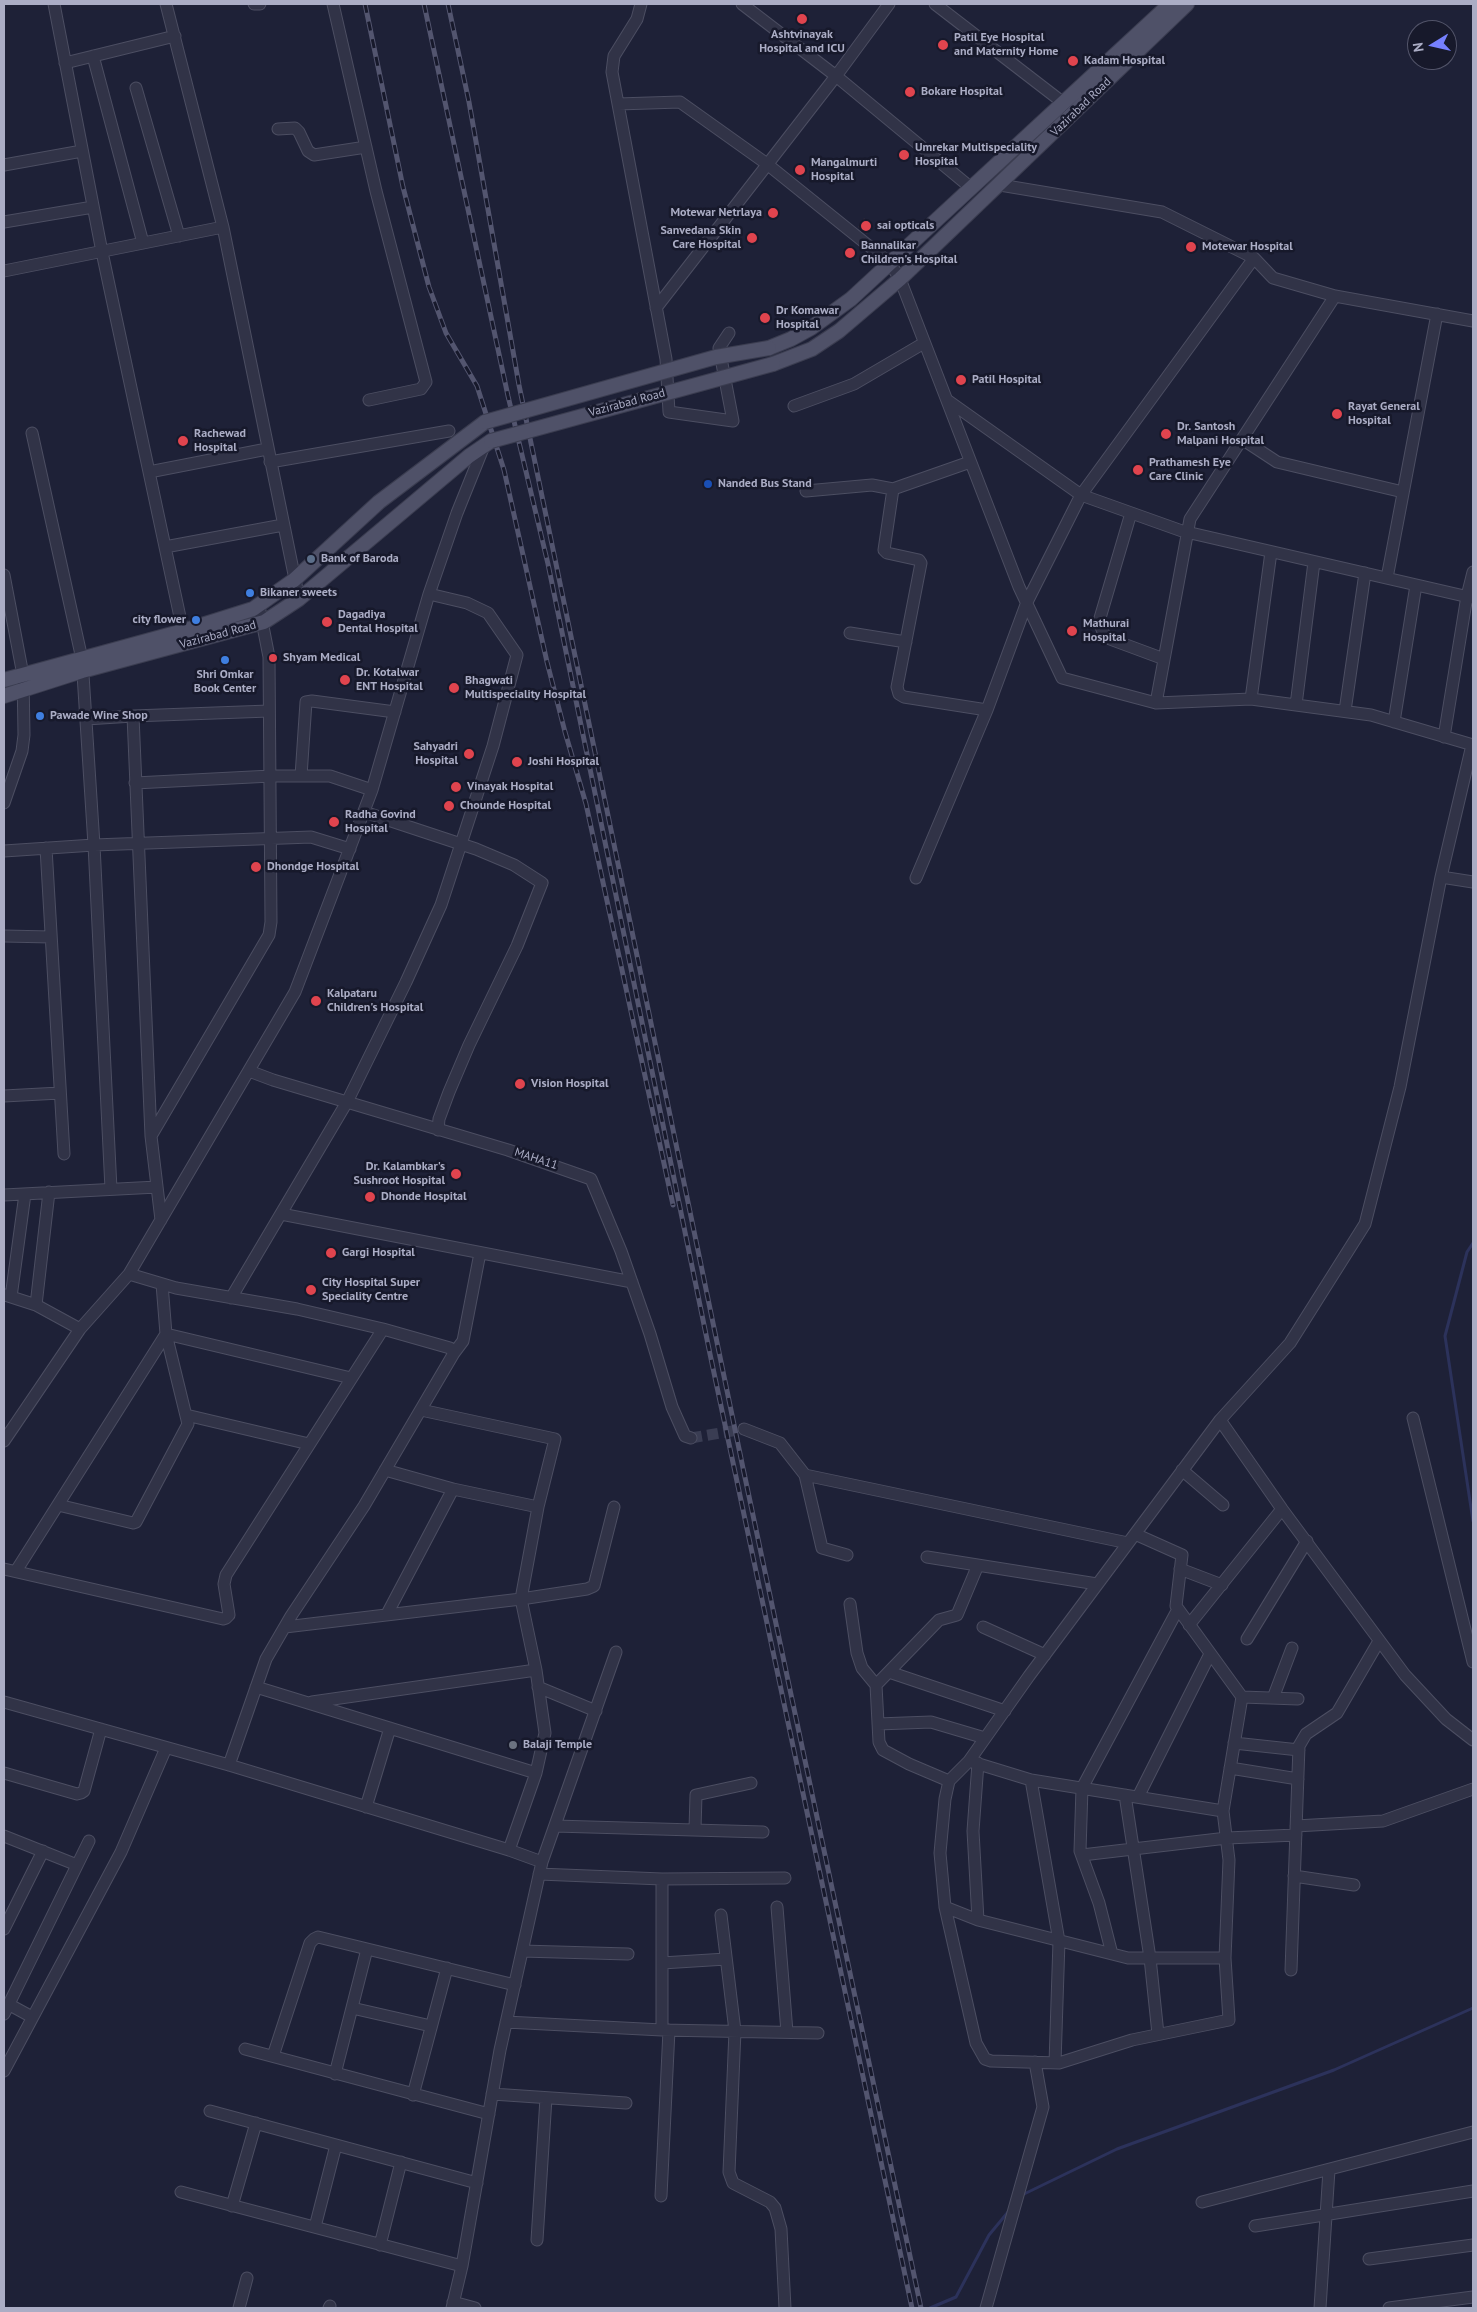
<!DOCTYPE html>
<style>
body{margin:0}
#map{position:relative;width:1477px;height:2312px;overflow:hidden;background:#1e2137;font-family:"PT Sans",sans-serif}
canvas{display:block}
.frame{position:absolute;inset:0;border:5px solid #abadc5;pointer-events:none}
.north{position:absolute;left:1407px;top:20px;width:50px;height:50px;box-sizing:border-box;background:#17192b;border:1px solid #525469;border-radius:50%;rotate:261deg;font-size:14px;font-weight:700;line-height:20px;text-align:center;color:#abadc5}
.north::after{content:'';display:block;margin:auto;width:18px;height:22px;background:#7680fe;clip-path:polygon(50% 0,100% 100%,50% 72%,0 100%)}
</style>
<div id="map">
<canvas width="1477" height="2312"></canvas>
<div class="frame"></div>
<div class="north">N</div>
</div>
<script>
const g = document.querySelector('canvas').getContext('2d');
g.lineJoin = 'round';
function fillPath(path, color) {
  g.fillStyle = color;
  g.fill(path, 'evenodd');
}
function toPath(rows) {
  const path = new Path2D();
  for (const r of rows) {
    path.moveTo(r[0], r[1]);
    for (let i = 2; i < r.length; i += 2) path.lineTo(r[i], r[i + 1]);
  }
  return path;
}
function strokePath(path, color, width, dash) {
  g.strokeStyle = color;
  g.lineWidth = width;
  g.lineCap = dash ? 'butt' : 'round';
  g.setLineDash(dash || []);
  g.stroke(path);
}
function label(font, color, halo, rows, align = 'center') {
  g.font = font + ' "PT Sans",sans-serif';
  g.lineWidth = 5;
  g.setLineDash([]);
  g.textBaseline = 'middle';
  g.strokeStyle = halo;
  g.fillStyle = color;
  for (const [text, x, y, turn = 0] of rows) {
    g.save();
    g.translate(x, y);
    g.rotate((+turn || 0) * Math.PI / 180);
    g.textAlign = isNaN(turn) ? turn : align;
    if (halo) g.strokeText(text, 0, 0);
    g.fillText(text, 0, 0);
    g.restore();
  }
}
fillPath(toPath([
 [864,218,873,225,867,234,858,227]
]), '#302938');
strokePath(toPath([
 [1473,1243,1467,1252,1445,1336,1473,1521],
 [1022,2195,1117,2149,1334,2070,1473,2008],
 [930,2308,956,2297,989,2235,1008,2212]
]), '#2c325b', 3);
strokePath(toPath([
 [691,1438,744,1429]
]), '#3a3d53', 11, [11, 5.5]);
const minor = toPath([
 [54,4,102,252,183,631],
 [166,4,223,227,299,599],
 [254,4,260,4],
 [333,4,376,191,426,382,421,389,369,400],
 [641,4,637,19,614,56,612,72,666,359,669,412,733,421,719,348,729,333],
 [889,4,836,76,970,187],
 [935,4,1070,108],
 [93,56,143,243],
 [65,63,175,36],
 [136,88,179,236],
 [618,104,680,102,767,164,890,263,900,279,1019,587,1062,678,1156,703,1251,699,1371,715,1473,745],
 [278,129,295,128,299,132,308,151,314,155,366,147],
 [4,165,82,151],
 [4,222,93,207],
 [4,271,223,227],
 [1335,296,1473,321],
 [656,308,836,76,742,4],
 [947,400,1081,495,1182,531,1473,598],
 [794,406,854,384,924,343],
 [1242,439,1277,462,1403,492],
 [270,462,449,431],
 [149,472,267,449],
 [893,489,884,550,887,553,919,560,921,563,897,687,899,694,904,697,987,710],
 [806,491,872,485,893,489,970,462],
 [1131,513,1100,618,1101,627,1104,634,1110,639,1164,659],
 [165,547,283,525],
 [4,575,23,675,24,735,22,751,4,803],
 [1387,578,1437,314],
 [850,633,906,642],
 [1251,699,1271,552],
 [1156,703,1190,519,1335,296,1273,278,1254,258],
 [1296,705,1314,562],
 [1345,711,1365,573],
 [133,716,269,711],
 [86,719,133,716,151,1136],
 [1394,722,1416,585],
 [1444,737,1467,596,1473,572],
 [1472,745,1441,877,1400,1087,1365,1224,1290,1343,1220,1420,1282,1509,1405,1675,1446,1719,1473,1740],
 [301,776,306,702,312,701,395,712],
 [135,783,271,776,330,776,372,790],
 [364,812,476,849,514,865,542,883,517,946,469,1045,449,1092,439,1119,438,1130],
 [46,848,64,1154],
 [4,851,94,845,82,659,32,433],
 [1441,877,1473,882],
 [916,878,987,710,1027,602,1081,495,1254,258,1162,212,1000,185],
 [4,936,51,937],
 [249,1071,273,1080,508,1150,591,1179,621,1251,650,1334,672,1407,685,1436,691,1438],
 [4,1096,60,1093],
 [111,1189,94,845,311,837,350,849],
 [4,1195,157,1187],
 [281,1214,632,1282],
 [161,1220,151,1136,269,935,271,922,269,657,259,606],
 [129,1274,176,1288,297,1309,383,1329,450,1348,454,1353,364,1506,291,1616,266,1659,229,1765],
 [5,1295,36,1305,80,1329],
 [11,1297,25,1194],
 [231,1298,347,1102,406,982,441,905,493,746,517,655,488,613,467,603,429,594],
 [36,1305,49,1192],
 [454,1353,463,1341,480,1253],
 [186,1415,309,1444],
 [1413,1418,1473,1662],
 [744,1429,780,1443,805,1475,1128,1543],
 [4,1441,80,1329,129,1274,295,992,372,790,429,594,457,513,484,446],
 [385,1470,453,1489,387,1614],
 [1182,1470,1223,1505],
 [805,1475,822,1548,847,1555],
 [453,1489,538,1507],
 [58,1505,133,1523,136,1522,188,1424,166,1334,351,1378],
 [927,1557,1097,1584],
 [4,1569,223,1619,226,1618,229,1615,224,1584,226,1575,383,1329],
 [1180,1569,1222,1585],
 [16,1571,166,1334,162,1284],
 [850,1604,857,1653,862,1668,876,1685,879,1742,883,1750,909,1764,949,1781,969,1761,1029,1676,1220,1420],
 [1189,1625,1282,1509],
 [285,1627,521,1599,538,1507,555,1439,421,1410],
 [983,1627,1045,1655],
 [1247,1639,1307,1541],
 [889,1672,1005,1711],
 [876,1685,939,1620,957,1615,978,1565],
 [256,1687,536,1773],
 [538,1687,596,1711],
 [1242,1697,1298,1699],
 [1273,1698,1292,1648],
 [4,1702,229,1765,509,1850,542,1862,500,2050,462,2266,452,2308],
 [312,1702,536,1670],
 [878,1724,931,1722,985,1738],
 [1234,1743,1299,1750],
 [969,1761,1031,1780,1223,1811,1242,1697,1176,1606,1182,1555,1135,1534],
 [1230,1768,1298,1779],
 [4,1773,77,1794,81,1793,84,1791,101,1729],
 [1031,1780,1059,1941,1055,2063],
 [949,1781,945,1799,940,1853,945,1907,978,1920,1128,1958,1225,1958,1229,1860,1223,1811],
 [1125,1795,1150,1958,1158,2034],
 [1138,1797,1210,1654],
 [366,1807,390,1728],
 [555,1826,763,1832],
 [1296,1826,1383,1821,1473,1789],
 [695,1829,696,1795,751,1783],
 [4,1836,77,1865],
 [509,1850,536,1773,545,1733,536,1670,521,1599,587,1589,594,1586,614,1507],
 [1082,1855,1227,1838,1296,1835],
 [542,1862,616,1652],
 [539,1874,662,1879,785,1878],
 [1294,1876,1354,1885],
 [662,1879,662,2030],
 [777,1907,787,2032],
 [945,1907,976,2043,985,2059,991,2061,1059,2063,1132,2040,1229,2020,1225,1958],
 [721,1915,735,2031,729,2172,733,2183,770,2202,775,2208,781,2229,785,2308],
 [978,1920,973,1831,978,1763],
 [4,1929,43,1851],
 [522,1951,628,1954],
 [1112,1954,1099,1903,1080,1851,1082,1788,1178,1609],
 [662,1963,726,1959],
 [1291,1970,1299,1746,1306,1734,1337,1713,1379,1641],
 [10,2005,32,2017],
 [352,2008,431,2026],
 [4,2014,89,1841],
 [506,2022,662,2030,818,2033],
 [245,2049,489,2114],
 [273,2056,310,1943,314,1939,318,1937,515,1985],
 [4,2071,121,1852,166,1748],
 [335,2074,367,1949],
 [492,2094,626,2103],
 [413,2095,447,1968],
 [210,2111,477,2183],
 [181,2192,462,2266],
 [661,2196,669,2030],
 [1202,2202,1473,2132],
 [232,2206,256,2123],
 [1255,2226,1473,2191],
 [315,2227,336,2145],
 [537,2240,546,2098],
 [380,2245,401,2162],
 [1369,2259,1473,2245],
 [453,2302,475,2308],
 [239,2308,247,2278],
 [329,2308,330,2306],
 [986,2308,1043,2107,1035,2062],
 [1320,2308,1329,2170],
 [1389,2308,1473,2297]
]);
const major = toPath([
 [769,348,791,339,811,328,851,299,1170,4],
 [773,364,812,349,839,331,900,279,1187,4],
 [4,680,183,631,253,609,294,580,379,502,485,422],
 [4,696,82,671,264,622,299,599,469,456,491,441]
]);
strokePath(minor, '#4c4e62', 13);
strokePath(major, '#3b3d50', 16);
strokePath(minor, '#313347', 11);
strokePath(major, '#4f5168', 14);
const rail = toPath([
 [365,4,403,187,429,287,446,333,477,386,504,470,547,662,565,732,586,804,673,1205],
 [424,4,508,396,548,564,710,1354,912,2308],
 [448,4,469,102,519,385,743,1468,921,2308]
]);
strokePath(rail, '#53556f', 5);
strokePath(rail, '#17192b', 3, [9]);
const majorBridge = toPath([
 [485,422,716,357,769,348],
 [491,441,773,364]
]);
strokePath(majorBridge, '#3b3d50', 16, []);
strokePath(majorBridge, '#4f5168', 14);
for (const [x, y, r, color] of [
 [802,19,6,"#e0444e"],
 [943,45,6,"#e0444e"],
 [1073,61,6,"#e0444e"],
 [910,92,6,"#e0444e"],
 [904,155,6,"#e0444e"],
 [800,170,6,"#e0444e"],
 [773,213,6,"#e0444e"],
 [866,226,6,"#e0444e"],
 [752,238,6,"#e0444e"],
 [1191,247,6,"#e0444e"],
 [850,253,6,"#e0444e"],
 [765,318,6,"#e0444e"],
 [961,380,6,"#e0444e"],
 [1337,414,6,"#e0444e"],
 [1166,434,6,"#e0444e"],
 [183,441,6,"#e0444e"],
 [1138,470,6,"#e0444e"],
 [708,484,5,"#1a4fb4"],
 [311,559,5,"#5c6f8a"],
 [250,593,5,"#3f7fe0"],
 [196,620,5,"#3f7fe0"],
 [327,622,6,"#e0444e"],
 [1072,631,6,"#e0444e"],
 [273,658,5,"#e0444e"],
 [225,660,5,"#3f7fe0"],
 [345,680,6,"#e0444e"],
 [454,688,6,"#e0444e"],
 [40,716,5,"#3f7fe0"],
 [469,754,6,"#e0444e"],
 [517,762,6,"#e0444e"],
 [456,787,6,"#e0444e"],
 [449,806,6,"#e0444e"],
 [334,822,6,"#e0444e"],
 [256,867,6,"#e0444e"],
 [316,1001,6,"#e0444e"],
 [520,1084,6,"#e0444e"],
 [456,1174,6,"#e0444e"],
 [370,1197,6,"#e0444e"],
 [331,1253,6,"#e0444e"],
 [311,1290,6,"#e0444e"],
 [513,1745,5,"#6b7280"]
]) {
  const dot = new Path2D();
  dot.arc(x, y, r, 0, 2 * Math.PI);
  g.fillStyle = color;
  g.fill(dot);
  strokePath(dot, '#17192b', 2);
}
label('bold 12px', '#abadc5', '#17192b', [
 ["Ashtvinayak",802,35,"center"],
 ["Hospital and ICU",802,49,"center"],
 ["Patil Eye Hospital",954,38],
 ["and Maternity Home",954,52],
 ["Kadam Hospital",1084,61],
 ["Bokare Hospital",921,92],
 ["Umrekar Multispeciality",915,148],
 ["Hospital",915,162],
 ["Mangalmurti",811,163],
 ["Hospital",811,177],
 ["Motewar Netrlaya",762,213,"right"],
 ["sai opticals",877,226],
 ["Sanvedana Skin",741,231,"right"],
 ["Care Hospital",741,245,"right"],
 ["Bannalikar",861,246],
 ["Children's Hospital",861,260],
 ["Motewar Hospital",1202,247],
 ["Dr Komawar",776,311],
 ["Hospital",776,325],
 ["Patil Hospital",972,380],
 ["Rayat General",1348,407],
 ["Hospital",1348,421],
 ["Dr. Santosh",1177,427],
 ["Malpani Hospital",1177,441],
 ["Rachewad",194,434],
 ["Hospital",194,448],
 ["Prathamesh Eye",1149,463],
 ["Care Clinic",1149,477],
 ["Nanded Bus Stand",718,484],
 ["Bank of Baroda",321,559],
 ["Bikaner sweets",260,593],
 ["Dagadiya",338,615],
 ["Dental Hospital",338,629],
 ["city flower",186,620,"right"],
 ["Mathurai",1083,624],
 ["Hospital",1083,638],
 ["Shyam Medical",283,658],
 ["Dr. Kotalwar",356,673],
 ["ENT Hospital",356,687],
 ["Shri Omkar",225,675,"center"],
 ["Book Center",225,689,"center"],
 ["Bhagwati",465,681],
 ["Multispeciality Hospital",465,695],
 ["Pawade Wine Shop",50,716],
 ["Sahyadri",458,747,"right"],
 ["Hospital",458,761,"right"],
 ["Joshi Hospital",528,762],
 ["Vinayak Hospital",467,787],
 ["Chounde Hospital",460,806],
 ["Radha Govind",345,815],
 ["Hospital",345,829],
 ["Dhondge Hospital",267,867],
 ["Kalpataru",327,994],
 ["Children's Hospital",327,1008],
 ["Vision Hospital",531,1084],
 ["Dr. Kalambkar's",445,1167,"right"],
 ["Sushroot Hospital",445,1181,"right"],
 ["Dhonde Hospital",381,1197],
 ["Gargi Hospital",342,1253],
 ["City Hospital Super",322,1283],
 ["Speciality Centre",322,1297],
 ["Balaji Temple",523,1745]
], 'left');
label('12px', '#abadc5', '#17192b', [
 ["Vazirabad Road",1081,107,-44],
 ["Vazirabad Road",627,403,-15],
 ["Vazirabad Road",218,635,-15],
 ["MAHA11",536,1159,18]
]);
</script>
